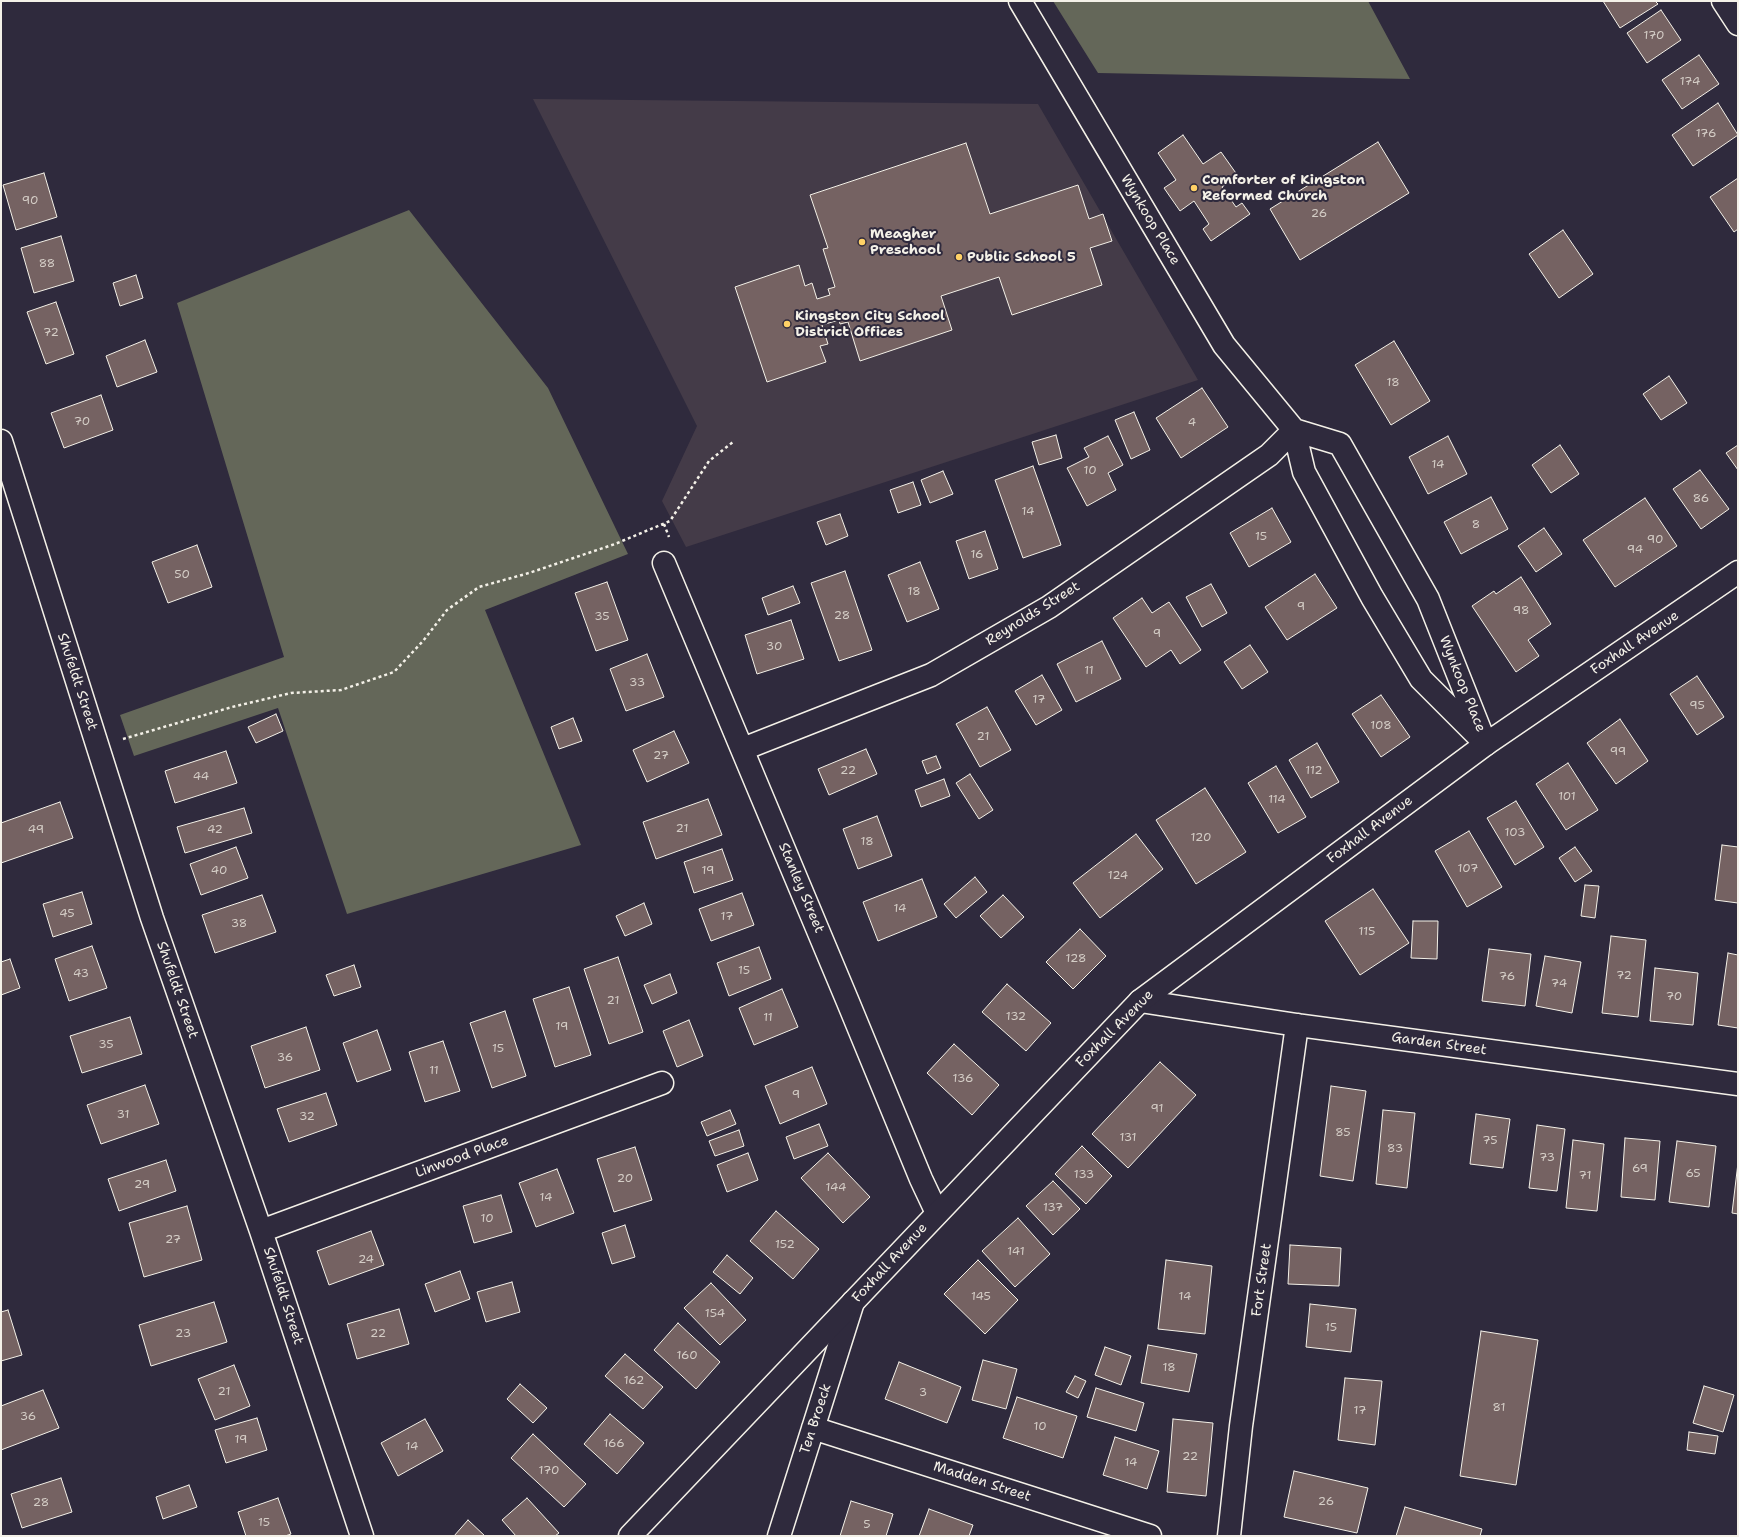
<!DOCTYPE html>
<style>
body{margin:0}
#map{position:relative;width:1739px;height:1537px;overflow:hidden;background:#2f2a3d;font-family:"Shantell Sans",sans-serif}
canvas{display:block}
.frame{position:absolute;inset:0;border:2px solid #f4f1e8;pointer-events:none}
</style>
<div id="map">
<canvas width="1739" height="1537"></canvas>
<div class="frame"></div>
</div>
<script>
const g = document.querySelector('canvas').getContext('2d');
g.lineJoin = 'round';
function fillPath(path, color) {
  g.fillStyle = color;
  g.fill(path, 'evenodd');
}
function toPath(rows) {
  const path = new Path2D();
  for (const r of rows) {
    path.moveTo(r[0], r[1]);
    for (let i = 2; i < r.length; i += 2) path.lineTo(r[i], r[i + 1]);
  }
  return path;
}
function strokePath(path, color, width, dash) {
  g.strokeStyle = color;
  g.lineWidth = width;
  g.lineCap = dash ? 'butt' : 'round';
  g.setLineDash(dash || []);
  g.stroke(path);
}
function label(font, color, halo, rows, align = 'center') {
  g.font = font + ' "Shantell Sans",sans-serif';
  g.lineWidth = 4;
  g.setLineDash([]);
  g.textBaseline = 'middle';
  g.strokeStyle = halo;
  g.fillStyle = color;
  for (const [text, x, y, turn = 0] of rows) {
    g.save();
    g.translate(x, y);
    g.rotate((+turn || 0) * Math.PI / 180);
    g.textAlign = isNaN(turn) ? turn : align;
    if (halo) g.strokeText(text, 0, 0);
    g.fillText(text, 0, 0);
    g.restore();
  }
}
fillPath(toPath([
 [533,99,1038,104,1198,380,686,547,662,501,697,426]
]), '#443b48');
fillPath(toPath([
 [1053,1,1368,1,1410,79,1098,73],
 [409,210,548,388,628,554,485,610,581,845,347,914,278,708,134,756,120,715,284,657,177,303]
]), '#646759');
const building = toPath([
 [1603,1,1655,1,1658,4,1620,28,1603,1],
 [1661,10,1681,40,1647,63,1627,33,1661,10],
 [1699,55,1719,84,1682,109,1662,80,1699,55],
 [1718,103,1738,135,1693,166,1672,135,1718,103],
 [1183,135,1203,164,1221,152,1238,176,1222,187,1236,207,1242,203,1250,214,1211,241,1203,229,1209,224,1194,201,1180,211,1164,188,1176,180,1158,153,1183,135],
 [1378,142,1409,193,1300,260,1270,209,1378,142],
 [966,143,990,214,1078,185,1089,219,1103,214,1112,241,1090,248,1102,285,1012,315,999,277,941,296,952,330,860,361,848,322,840,324,839,320,822,325,828,344,820,346,826,362,767,382,735,287,799,265,805,286,812,283,817,299,830,295,828,289,835,287,823,249,828,248,810,195,966,143],
 [44,173,57,217,16,230,3,185,44,173],
 [1738,178,1738,229,1734,232,1710,197,1738,178],
 [1563,230,1593,274,1559,298,1529,254,1563,230],
 [61,236,74,281,34,293,21,248,61,236],
 [136,275,143,298,120,306,113,283,136,275],
 [56,302,74,354,46,364,27,312,56,302],
 [145,340,157,372,117,387,106,356,145,340],
 [1394,341,1430,401,1391,425,1355,365,1394,341],
 [1669,376,1687,403,1661,420,1643,394,1669,376],
 [1202,388,1228,427,1181,458,1156,418,1202,388],
 [101,395,113,430,64,448,51,413,101,395],
 [1134,412,1150,450,1131,459,1115,420,1134,412],
 [1056,435,1062,458,1039,465,1032,442,1056,435],
 [1108,436,1123,465,1108,473,1116,490,1087,506,1067,468,1089,457,1084,448,1108,436],
 [1448,436,1467,474,1428,494,1409,457,1448,436],
 [1560,445,1579,474,1551,493,1532,465,1560,445],
 [1738,445,1738,470,1726,453,1738,445],
 [1033,466,1061,545,1023,558,995,480,1033,466],
 [1700,470,1729,509,1701,529,1673,489,1700,470],
 [943,471,953,494,930,503,921,480,943,471],
 [913,482,921,505,898,513,890,490,913,482],
 [1491,497,1508,529,1461,554,1444,522,1491,497],
 [1645,498,1677,546,1615,587,1583,540,1645,498],
 [1272,508,1291,542,1249,567,1230,533,1272,508],
 [840,514,848,536,826,545,817,522,840,514],
 [1544,528,1562,554,1536,572,1518,546,1544,528],
 [985,531,998,569,969,579,956,541,985,531],
 [197,545,212,587,168,603,152,562,197,545],
 [920,562,939,609,907,622,888,575,920,562],
 [845,571,872,650,839,661,811,583,845,571],
 [1315,574,1337,608,1287,640,1265,607,1315,574],
 [1521,577,1551,624,1528,640,1539,656,1516,672,1472,606,1494,591,1496,594,1521,577],
 [607,582,628,640,596,651,575,593,607,582],
 [1211,584,1227,613,1202,627,1186,597,1211,584],
 [793,586,800,603,768,615,762,598,793,586],
 [1142,598,1152,613,1169,602,1201,650,1180,664,1171,650,1146,667,1113,618,1142,598],
 [791,620,804,659,757,674,745,635,791,620],
 [1102,641,1121,679,1076,702,1057,664,1102,641],
 [1250,645,1268,672,1242,689,1224,662,1250,645],
 [647,654,664,697,626,711,610,669,647,654],
 [1042,675,1062,710,1036,725,1015,691,1042,675],
 [1697,676,1724,717,1697,735,1670,694,1697,676],
 [1381,695,1410,737,1381,757,1352,714,1381,695],
 [987,707,1011,750,980,767,956,724,987,707],
 [276,714,283,731,256,743,248,727,276,714],
 [573,718,582,741,559,749,551,727,573,718],
 [1620,719,1648,761,1616,784,1587,743,1620,719],
 [674,731,689,763,647,782,633,750,674,731],
 [1317,743,1339,782,1311,798,1289,760,1317,743],
 [866,749,877,774,829,795,818,769,866,749],
 [226,751,237,783,175,803,165,771,226,751],
 [936,756,941,768,927,774,922,761,936,756],
 [1568,763,1598,810,1566,830,1536,784,1568,763],
 [1276,766,1306,817,1278,833,1248,783,1276,766],
 [970,774,993,810,979,819,956,783,970,774],
 [944,779,950,796,921,807,915,790,944,779],
 [1205,788,1246,852,1196,884,1156,820,1205,788],
 [708,799,722,835,656,859,643,822,708,799],
 [1516,801,1544,847,1515,865,1487,818,1516,801],
 [60,802,73,838,1,863,1,823,60,802],
 [244,808,252,833,185,853,177,827,244,808],
 [877,816,892,856,858,869,843,829,877,816],
 [1469,831,1502,887,1467,907,1435,851,1469,831],
 [1136,834,1163,869,1100,918,1073,883,1136,834],
 [1722,845,1738,847,1738,903,1715,900,1722,845],
 [236,847,248,878,201,895,190,864,236,847],
 [1575,847,1592,871,1575,882,1559,858,1575,847],
 [722,849,733,880,694,893,684,862,722,849],
 [975,877,987,892,956,918,944,904,975,877],
 [922,879,937,917,878,941,863,902,922,879],
 [1585,885,1599,886,1595,918,1581,916,1585,885],
 [1373,889,1409,943,1360,975,1325,921,1373,889],
 [82,892,92,924,53,937,43,904,82,892],
 [742,893,754,925,711,941,699,909,742,893],
 [262,895,276,932,215,953,202,915,262,895],
 [1003,895,1024,917,1001,938,980,916,1003,895],
 [644,903,652,924,625,936,616,916,644,903],
 [1413,921,1438,921,1437,959,1411,958,1413,921],
 [1080,929,1106,956,1073,989,1046,962,1080,929],
 [1611,936,1646,940,1638,1017,1602,1013,1611,936],
 [92,946,107,988,69,1001,55,959,92,946],
 [759,947,771,979,729,996,717,963,759,947],
 [1489,949,1531,954,1525,1006,1482,1001,1489,949],
 [1728,953,1738,955,1738,1028,1718,1025,1728,953],
 [1545,956,1581,962,1572,1013,1536,1006,1545,956],
 [618,957,643,1032,609,1044,584,969,618,957],
 [10,959,20,988,1,995,1,962,10,959],
 [354,965,361,987,334,996,326,975,354,965],
 [1655,968,1698,973,1693,1025,1650,1021,1655,968],
 [670,974,677,993,652,1004,644,985,670,974],
 [1007,984,1051,1023,1026,1051,982,1012,1007,984],
 [569,987,591,1055,555,1067,533,999,569,987],
 [782,989,798,1027,754,1045,739,1008,782,989],
 [505,1011,526,1076,492,1088,470,1023,505,1011],
 [130,1017,142,1054,82,1073,70,1036,130,1017],
 [689,1020,703,1056,677,1067,663,1031,689,1020],
 [306,1027,320,1070,265,1088,251,1046,306,1027],
 [377,1030,391,1070,357,1082,343,1043,377,1030],
 [443,1041,460,1091,425,1102,409,1052,443,1041],
 [954,1044,999,1085,972,1115,927,1073,954,1044],
 [1160,1062,1196,1095,1128,1168,1092,1134,1160,1062],
 [812,1067,827,1104,780,1124,765,1086,812,1067],
 [145,1085,159,1124,101,1144,87,1105,145,1085],
 [1331,1086,1366,1091,1353,1181,1320,1176,1331,1086],
 [326,1093,337,1125,289,1142,277,1109,326,1093],
 [730,1110,736,1124,707,1136,701,1122,730,1110],
 [1383,1110,1415,1113,1407,1188,1376,1184,1383,1110],
 [1476,1114,1510,1119,1503,1168,1470,1164,1476,1114],
 [819,1124,828,1146,794,1159,786,1137,819,1124],
 [1537,1125,1565,1129,1557,1191,1529,1188,1537,1125],
 [739,1130,744,1146,715,1156,709,1141,739,1130],
 [1625,1138,1660,1141,1655,1200,1621,1197,1625,1138],
 [1573,1140,1604,1144,1597,1211,1566,1208,1573,1140],
 [1677,1141,1716,1146,1709,1207,1669,1202,1677,1141],
 [1082,1146,1112,1176,1086,1204,1055,1174,1082,1146],
 [635,1147,652,1200,614,1212,597,1159,635,1147],
 [748,1153,758,1180,727,1192,717,1165,748,1153],
 [828,1153,870,1197,843,1223,801,1178,828,1153],
 [166,1160,176,1191,119,1211,108,1179,166,1160],
 [1738,1163,1738,1214,1732,1213,1738,1163],
 [557,1169,574,1213,536,1227,519,1183,557,1169],
 [1053,1181,1080,1209,1053,1235,1026,1206,1053,1181],
 [501,1195,512,1232,474,1243,463,1206,501,1195],
 [187,1206,202,1260,144,1277,129,1223,187,1206],
 [776,1211,819,1249,793,1279,750,1241,776,1211],
 [1018,1218,1050,1254,1015,1287,982,1251,1018,1218],
 [625,1225,635,1257,612,1264,602,1233,625,1225],
 [371,1231,384,1265,329,1285,317,1251,371,1231],
 [1290,1245,1341,1248,1339,1286,1288,1284,1290,1245],
 [727,1255,753,1278,740,1294,713,1272,727,1255],
 [978,1260,1018,1300,985,1334,944,1294,978,1260],
 [1166,1260,1212,1266,1205,1334,1158,1329,1166,1260],
 [460,1271,470,1299,435,1312,425,1284,460,1271],
 [512,1282,520,1312,486,1322,477,1292,512,1282],
 [711,1283,746,1320,720,1345,684,1308,711,1283],
 [214,1302,227,1342,151,1366,139,1325,214,1302],
 [1310,1304,1356,1309,1351,1352,1306,1347,1310,1304],
 [399,1309,409,1344,357,1359,347,1324,399,1309],
 [8,1310,22,1355,1,1361,1,1312,8,1310],
 [678,1323,720,1362,696,1389,654,1350,678,1323],
 [1481,1331,1538,1340,1516,1485,1460,1476,1481,1331],
 [1148,1345,1197,1354,1189,1392,1141,1383,1148,1345],
 [1105,1347,1131,1356,1121,1385,1095,1375,1105,1347],
 [625,1354,663,1387,643,1409,605,1376,625,1354],
 [983,1360,1017,1369,1006,1409,972,1400,983,1360],
 [899,1362,961,1387,947,1423,885,1399,899,1362],
 [234,1365,250,1406,215,1420,198,1379,234,1365],
 [1075,1376,1086,1381,1078,1398,1066,1392,1075,1376],
 [1345,1378,1382,1381,1375,1445,1338,1440,1345,1378],
 [520,1384,547,1408,533,1423,507,1399,520,1384],
 [1704,1386,1734,1395,1723,1432,1693,1423,1704,1386],
 [1096,1388,1144,1403,1136,1431,1087,1417,1096,1388],
 [43,1390,59,1428,1,1450,1,1406,43,1390],
 [1017,1397,1077,1416,1063,1458,1003,1438,1017,1397],
 [610,1414,644,1443,617,1474,584,1444,610,1414],
 [257,1418,267,1450,226,1463,215,1430,257,1418],
 [425,1419,443,1451,398,1476,381,1443,425,1419],
 [1173,1419,1213,1423,1206,1496,1167,1492,1173,1419],
 [1689,1432,1718,1436,1715,1454,1687,1450,1689,1432],
 [533,1434,586,1484,564,1507,511,1458,533,1434],
 [1115,1437,1159,1451,1147,1489,1103,1475,1115,1437],
 [1294,1471,1368,1488,1357,1533,1284,1517,1294,1471],
 [61,1478,72,1512,22,1528,11,1494,61,1478],
 [189,1485,197,1507,163,1519,156,1497,189,1485],
 [278,1498,291,1534,285,1536,246,1536,238,1512,278,1498],
 [527,1498,559,1533,555,1536,516,1536,502,1520,527,1498],
 [851,1501,893,1514,886,1536,840,1536,851,1501],
 [1405,1507,1482,1529,1480,1536,1396,1536,1405,1507],
 [929,1509,973,1525,969,1536,919,1536,929,1509],
 [468,1520,485,1536,454,1536,468,1520]
]);
fillPath(building, '#756262');
strokePath(building, '#f4f1e8', 1);
const street = toPath([
 [1020,1,1224,345,1294,430,1304,472,1372,597,1421,679,1486,744],
 [1723,1,1738,24],
 [1294,430,1340,444,1428,599,1482,735],
 [1,441,152,918,261,1231,362,1536],
 [664,563,848,1002,921,1179,937,1213],
 [743,749,931,675,1049,607,1269,455,1294,430],
 [1140,1001,1297,1025,1738,1084],
 [261,1231,662,1083],
 [813,1428,1150,1536],
 [779,1536,853,1302],
 [1229,1536,1241,1426,1297,1025]
]);
const secondary = toPath([
 [630,1536,1140,1001,1486,744,1738,572]
]);
strokePath(street, '#f4f1e8', 25);
strokePath(secondary, '#f4f1e8', 25);
strokePath(toPath([
 [664,524,669,537],
 [123,739,232,707,291,693,341,690,394,672,423,641,447,610,479,587,529,573,615,544,670,521,709,461,733,442]
]), '#f4f1e8', 2.5, [3, 3]);
strokePath(street, '#2f2a3d', 22);
strokePath(secondary, '#2f2a3d', 22);
for (const [x, y, r, color] of [
 [1194,188,4,"#ffd166"],
 [862,242,4,"#ffd166"],
 [959,257,4,"#ffd166"],
 [787,324,4,"#ffd166"]
]) {
  const dot = new Path2D();
  dot.arc(x, y, r, 0, 2 * Math.PI);
  g.fillStyle = color;
  g.fill(dot);
  strokePath(dot, '#2f2a3d', 1.5);
}
label('12px', '#d4cdc6', null, [
 ["170",1654,36],
 ["174",1690,82],
 ["176",1706,134],
 ["90",30,201],
 ["26",1319,214],
 ["88",47,264],
 ["72",51,333],
 ["18",1393,383],
 ["70",82,422],
 ["4",1192,423],
 ["14",1438,465],
 ["10",1090,471],
 ["86",1701,499],
 ["14",1028,512],
 ["8",1476,525],
 ["15",1261,537],
 ["90",1655,540],
 ["94",1635,550],
 ["16",977,555],
 ["50",182,575],
 ["18",914,592],
 ["9",1301,607],
 ["98",1521,611],
 ["28",842,616],
 ["35",602,617],
 ["9",1157,634],
 ["30",774,647],
 ["11",1089,671],
 ["33",637,683],
 ["17",1039,700],
 ["95",1697,706],
 ["108",1381,726],
 ["21",983,737],
 ["99",1618,752],
 ["27",661,756],
 ["22",848,771],
 ["112",1314,771],
 ["44",201,777],
 ["101",1567,797],
 ["114",1277,800],
 ["21",682,829],
 ["49",36,830],
 ["42",215,830],
 ["103",1515,833],
 ["120",1201,838],
 ["18",867,842],
 ["107",1468,869],
 ["40",219,871],
 ["19",708,871],
 ["124",1118,876],
 ["14",900,909],
 ["45",67,914],
 ["17",727,917],
 ["38",239,924],
 ["115",1367,932],
 ["128",1076,959],
 ["15",744,971],
 ["43",81,974],
 ["72",1624,976],
 ["76",1507,977],
 ["74",1559,984],
 ["70",1674,997],
 ["21",613,1001],
 ["132",1016,1017],
 ["11",768,1018],
 ["19",562,1027],
 ["35",106,1045],
 ["15",498,1049],
 ["36",285,1058],
 ["11",434,1071],
 ["136",963,1079],
 ["9",796,1095],
 ["91",1157,1109],
 ["31",123,1115],
 ["32",307,1117],
 ["85",1343,1133],
 ["131",1128,1138],
 ["75",1490,1141],
 ["83",1395,1149],
 ["73",1547,1158],
 ["69",1640,1169],
 ["65",1693,1174],
 ["133",1084,1175],
 ["71",1585,1176],
 ["20",625,1179],
 ["29",142,1185],
 ["144",836,1188],
 ["14",546,1198],
 ["137",1053,1208],
 ["10",487,1219],
 ["27",173,1240],
 ["152",785,1245],
 ["141",1016,1252],
 ["24",366,1260],
 ["145",981,1297],
 ["14",1185,1297],
 ["154",715,1314],
 ["15",1331,1328],
 ["23",183,1334],
 ["22",378,1334],
 ["160",687,1356],
 ["18",1169,1368],
 ["162",634,1381],
 ["21",224,1392],
 ["3",923,1393],
 ["81",1499,1408],
 ["17",1360,1411],
 ["36",28,1417],
 ["10",1040,1427],
 ["19",241,1440],
 ["166",614,1444],
 ["14",412,1447],
 ["22",1190,1457],
 ["14",1131,1463],
 ["170",549,1471],
 ["26",1326,1502],
 ["28",41,1503],
 ["15",264,1523],
 ["5",867,1525]
]);
label('bold 14px', '#f4f1e8', '#2f2a3d', [
 ["Comforter of Kingston",1202,180],
 ["Reformed Church",1202,196],
 ["Meagher",870,234],
 ["Preschool",870,250],
 ["Public School 5",967,257],
 ["Kingston City School",795,316],
 ["District Offices",795,332]
], 'left');
label('14px', '#f4f1e8', '#2f2a3d', [
 ["Wynkoop Place",1150,220,59],
 ["Reynolds Street",1033,614,-32],
 ["Foxhall Avenue",1635,643,-34],
 ["Shufeldt Street",77,682,72],
 ["Wynkoop Place",1462,684,68],
 ["Foxhall Avenue",1370,830,-37],
 ["Stanley Street",801,888,67],
 ["Shufeldt Street",177,990,71],
 ["Foxhall Avenue",1115,1029,-45],
 ["Garden Street",1439,1044,8],
 ["Linwood Place",462,1157,-20],
 ["Foxhall Avenue",890,1263,-47],
 ["Fort Street",1262,1280,-82],
 ["Shufeldt Street",283,1296,72],
 ["Ten Broeck",816,1419,-72],
 ["Madden Street",982,1482,18]
]);
</script>
